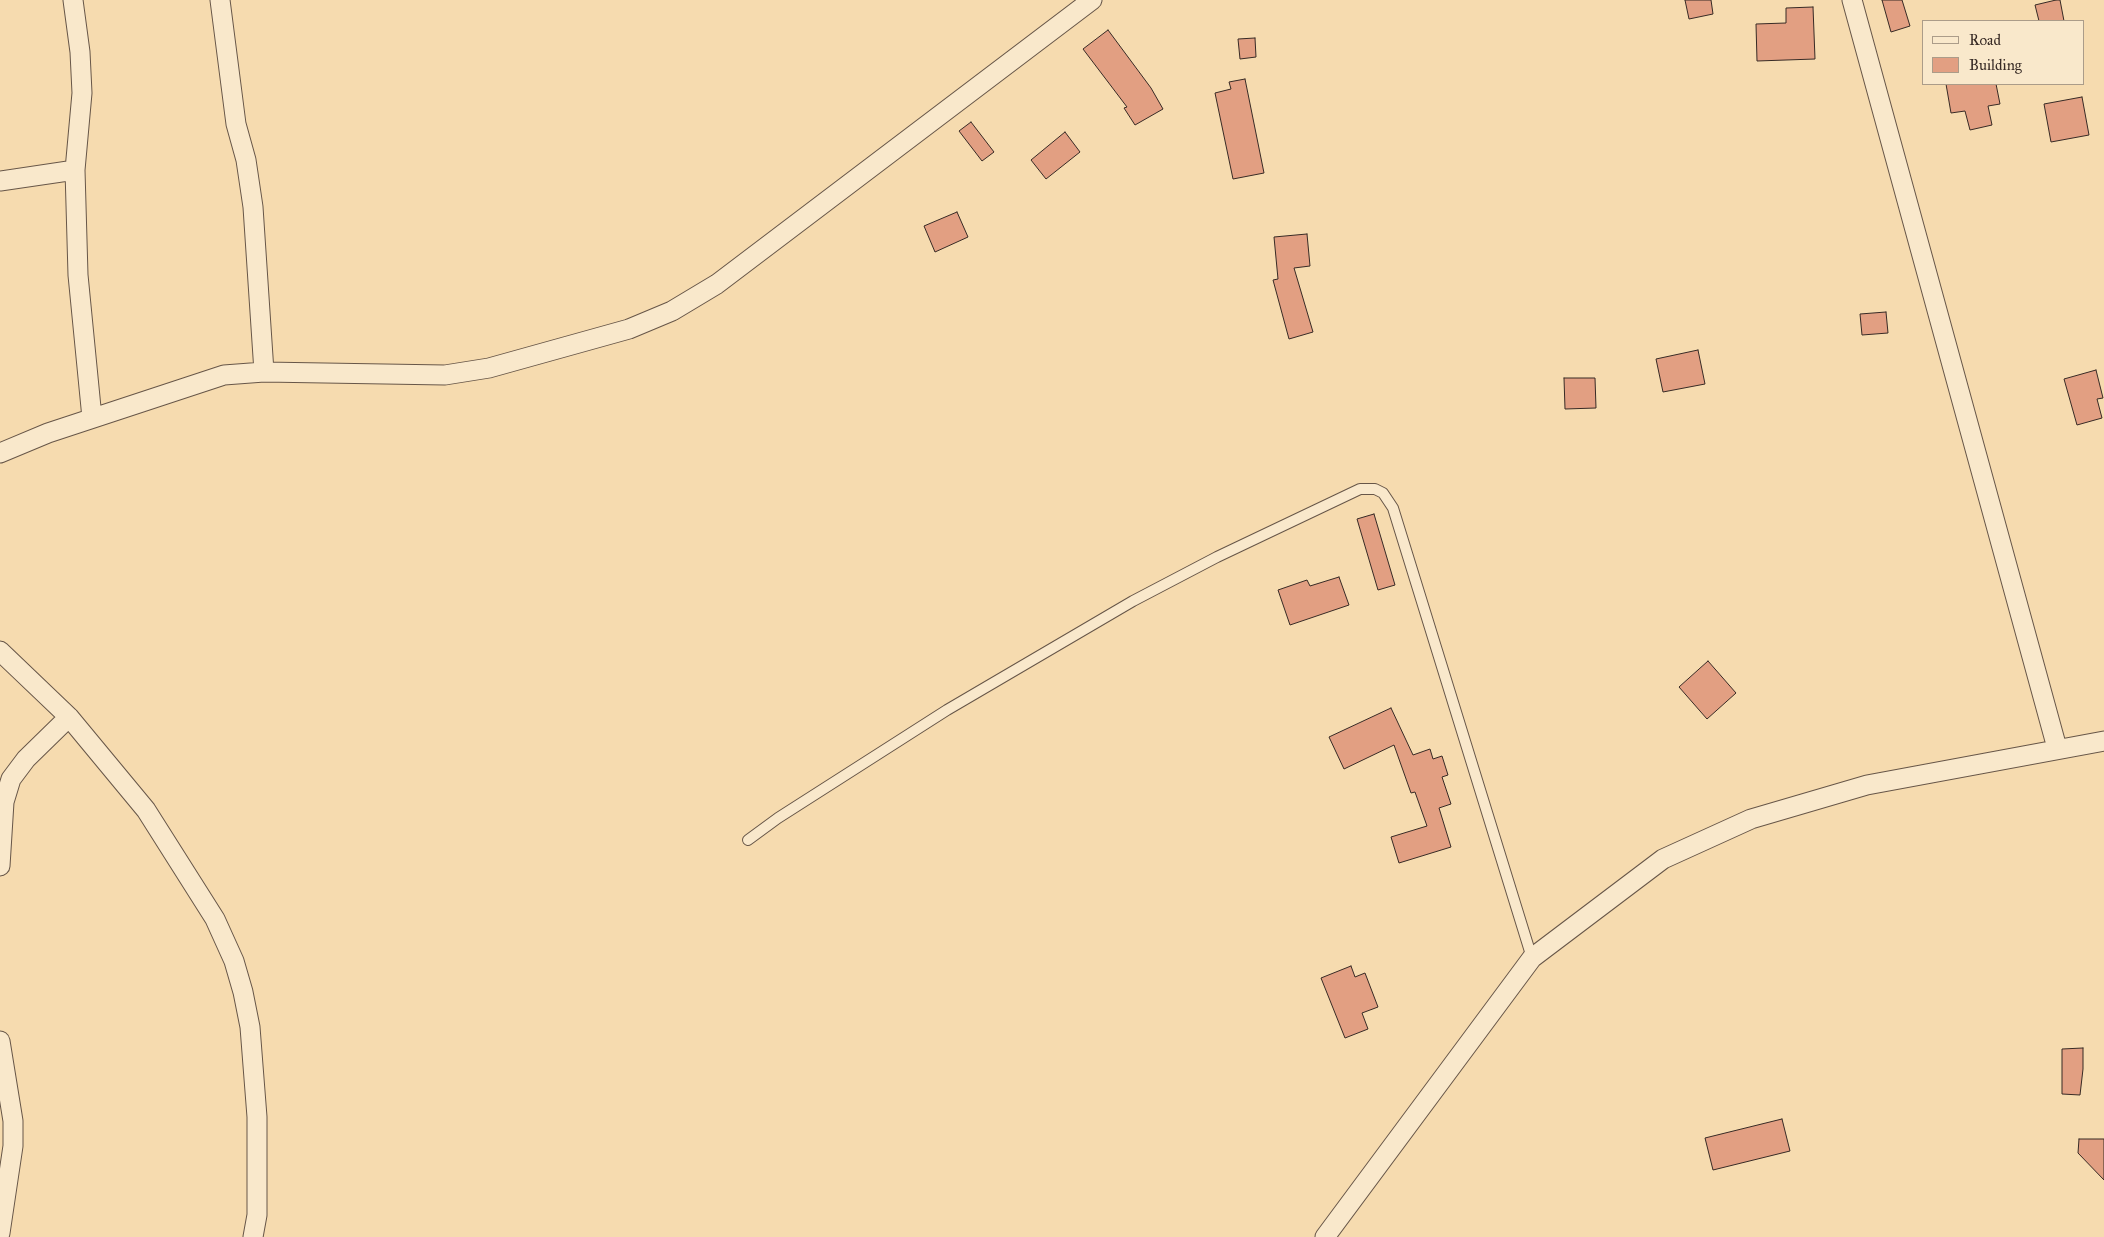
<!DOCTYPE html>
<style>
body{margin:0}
#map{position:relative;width:2104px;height:1237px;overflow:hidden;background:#f6dbaf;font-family:"IM FELL Great Primer",serif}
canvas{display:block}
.legend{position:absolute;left:1922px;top:20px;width:162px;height:65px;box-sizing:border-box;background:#f9e8cb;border:1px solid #ab9c89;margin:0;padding:6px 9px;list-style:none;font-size:15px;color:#372a25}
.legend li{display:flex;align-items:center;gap:10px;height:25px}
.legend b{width:25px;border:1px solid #ab9c89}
</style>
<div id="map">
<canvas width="2104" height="1237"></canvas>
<ul class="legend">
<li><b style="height:6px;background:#f9e8cb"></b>Road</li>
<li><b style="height:14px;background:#e29f82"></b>Building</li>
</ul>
</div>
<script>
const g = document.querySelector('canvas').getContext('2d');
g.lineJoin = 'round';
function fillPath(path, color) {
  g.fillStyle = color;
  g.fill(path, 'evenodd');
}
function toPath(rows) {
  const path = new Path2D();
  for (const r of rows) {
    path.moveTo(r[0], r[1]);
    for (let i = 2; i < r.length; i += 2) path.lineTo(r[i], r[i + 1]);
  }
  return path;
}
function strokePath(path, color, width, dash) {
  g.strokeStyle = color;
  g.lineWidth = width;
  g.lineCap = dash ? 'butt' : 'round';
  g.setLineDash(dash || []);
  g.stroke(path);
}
const building = toPath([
 [1685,0,1711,0,1713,14,1689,19,1685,0],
 [1882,0,1902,0,1910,26,1891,32,1882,0],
 [2056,0,2060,0,2064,21,2039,21,2035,5,2056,0],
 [1813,7,1815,59,1757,61,1756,24,1786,23,1786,8,1813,7],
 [1108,30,1151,88,1163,109,1135,125,1124,108,1127,107,1083,49,1108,30],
 [1255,38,1256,57,1240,59,1238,39,1255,38],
 [1245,79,1264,173,1233,179,1215,93,1231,89,1229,82,1245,79],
 [1946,84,1996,84,2000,104,1988,106,1992,125,1970,130,1965,111,1951,113,1946,84],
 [2082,97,2089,135,2051,142,2044,104,2082,97],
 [971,122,994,152,982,161,959,131,971,122],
 [1065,132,1080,152,1046,179,1031,160,1065,132],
 [957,212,968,237,935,252,924,226,957,212],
 [1307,234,1310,266,1294,268,1313,332,1289,339,1273,280,1278,279,1274,237,1307,234],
 [1886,312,1888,333,1862,335,1860,314,1886,312],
 [1698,350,1705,384,1663,392,1656,359,1698,350],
 [2096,370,2103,398,2097,399,2102,418,2077,425,2064,379,2096,370],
 [1564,378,1595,378,1596,408,1565,409,1564,378],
 [1374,514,1395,585,1378,590,1357,519,1374,514],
 [1339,577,1349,605,1290,625,1278,590,1307,580,1310,586,1339,577],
 [1708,661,1736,693,1707,719,1679,687,1708,661],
 [1391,708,1413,755,1430,749,1433,759,1442,756,1448,775,1442,777,1451,804,1439,808,1451,847,1399,863,1391,837,1427,826,1415,792,1411,793,1394,745,1344,769,1329,737,1391,708],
 [1351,966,1355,977,1365,973,1378,1007,1362,1013,1368,1029,1345,1038,1321,978,1351,966],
 [2083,1048,2083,1069,2080,1095,2062,1094,2062,1049,2083,1048],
 [1782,1119,1790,1151,1713,1170,1705,1138,1782,1119],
 [2079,1139,2104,1139,2104,1180,2078,1153,2079,1139]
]);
fillPath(building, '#e29f82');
strokePath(building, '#372a25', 1);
const service = toPath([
 [748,840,778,818,947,710,1133,601,1217,557,1360,489,1375,489,1383,493,1393,508,1532,958]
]);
const minor = toPath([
 [73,0,80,52,82,93,75,170,78,275,92,418],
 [220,0,236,124,246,160,253,207,264,372],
 [1852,0,2057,748],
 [0,181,75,170],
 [0,453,48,433,224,375,264,372,445,375,489,368,629,329,672,311,717,284,1092,0],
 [0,651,69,717,146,810,215,919,234,961,243,992,250,1027,257,1117,257,1215,253,1237],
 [0,866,4,802,11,779,26,759,69,717],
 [0,1041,13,1121,13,1146,0,1233],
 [1325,1237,1532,958,1663,859,1751,819,1867,785,2104,741]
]);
strokePath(service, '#675648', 12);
strokePath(minor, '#675648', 21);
strokePath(service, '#f9e8cb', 10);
strokePath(minor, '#f9e8cb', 19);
</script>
